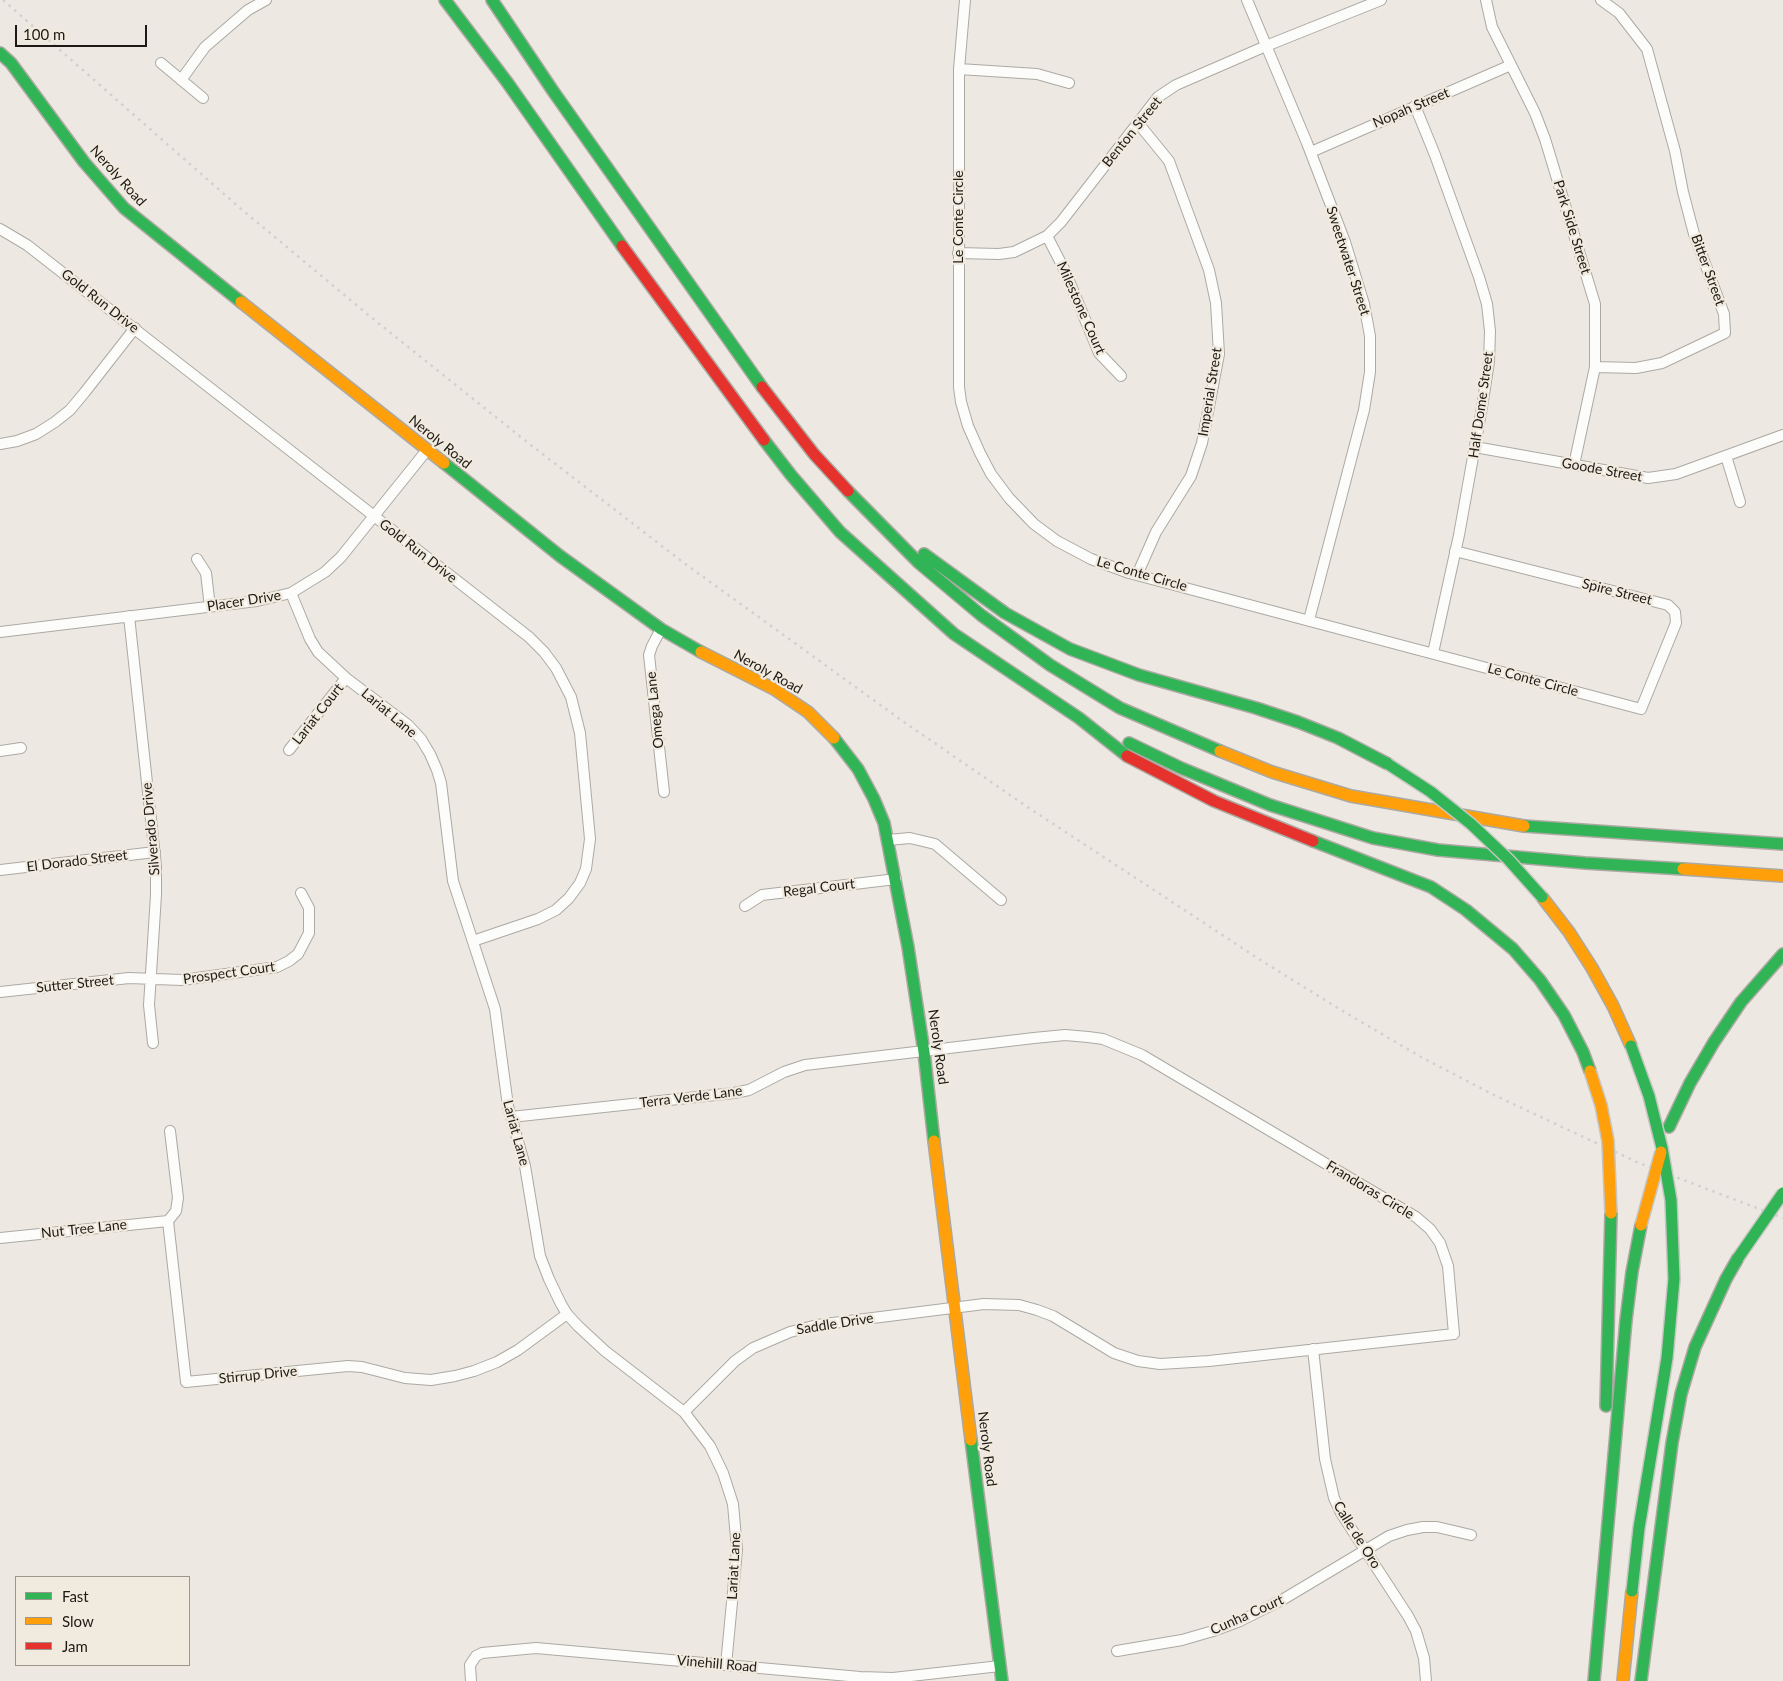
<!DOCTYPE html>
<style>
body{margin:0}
#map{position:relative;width:1783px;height:1681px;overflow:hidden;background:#ede9e2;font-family:Lato,sans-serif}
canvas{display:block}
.legend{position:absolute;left:15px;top:1576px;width:175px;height:90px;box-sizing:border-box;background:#f1eade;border:1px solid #9c978e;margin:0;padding:6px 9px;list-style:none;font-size:15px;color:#1d1a16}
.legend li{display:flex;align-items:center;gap:10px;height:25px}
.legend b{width:25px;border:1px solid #9c978e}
.scale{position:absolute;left:15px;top:25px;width:132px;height:22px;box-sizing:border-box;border:2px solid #1d1a16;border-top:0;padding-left:6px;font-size:15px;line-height:18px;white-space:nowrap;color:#1d1a16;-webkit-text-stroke:4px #f1eade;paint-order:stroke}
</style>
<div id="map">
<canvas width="1783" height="1681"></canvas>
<ul class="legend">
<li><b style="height:6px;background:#30b455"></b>Fast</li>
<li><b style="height:6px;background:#ff9f0a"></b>Slow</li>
<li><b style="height:6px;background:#e5322d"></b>Jam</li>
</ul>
<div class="scale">100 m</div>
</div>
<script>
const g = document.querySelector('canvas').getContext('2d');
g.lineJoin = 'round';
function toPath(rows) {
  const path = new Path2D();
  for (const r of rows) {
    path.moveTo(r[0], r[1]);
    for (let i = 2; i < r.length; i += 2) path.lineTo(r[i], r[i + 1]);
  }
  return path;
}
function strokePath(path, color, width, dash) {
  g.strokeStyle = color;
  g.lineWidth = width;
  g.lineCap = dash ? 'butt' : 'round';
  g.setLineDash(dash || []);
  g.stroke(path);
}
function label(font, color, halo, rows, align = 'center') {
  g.font = font + ' Lato,sans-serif';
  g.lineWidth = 4.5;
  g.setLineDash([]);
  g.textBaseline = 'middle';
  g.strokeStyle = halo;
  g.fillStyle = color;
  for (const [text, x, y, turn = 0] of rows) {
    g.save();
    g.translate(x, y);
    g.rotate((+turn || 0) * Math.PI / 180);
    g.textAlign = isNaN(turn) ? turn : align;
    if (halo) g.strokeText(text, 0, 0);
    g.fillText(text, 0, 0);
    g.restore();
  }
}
const street = toPath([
 [965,0,959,69,959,387,961,402,968,426,980,453,991,474,1009,498,1034,524,1057,541,1091,559,1129,573,1641,709,1676,623,1675,612,1668,605,1455,551],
 [1247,0,1307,143,1345,242,1364,304,1370,336,1370,372,1364,410,1309,620],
 [1486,0,1492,27,1535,113,1545,139,1595,304,1595,367,1574,465],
 [161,63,203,98],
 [959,69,1037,74,1069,83],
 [181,80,205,47,248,10,266,0],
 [1415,106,1435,155,1479,277,1487,304,1490,331,1489,362,1482,407,1459,535,1433,653],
 [1311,152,1511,65],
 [0,229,27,245,529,637,544,652,556,668,571,697,580,733,590,839,586,869,580,883,569,898,556,910,538,919,473,941],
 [1047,236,1065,271,1099,353,1121,376],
 [958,253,999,254,1014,252,1047,236,1061,222,1158,97,1176,85,1266,46,1381,0],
 [1595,367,1636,368,1662,363,1725,333,1724,314,1694,234,1683,192,1675,151,1647,49,1619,13,1601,0],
 [0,444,17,441,36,434,55,422,70,410,85,392,135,328],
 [1475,447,1648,478,1676,474,1783,435],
 [1726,456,1740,502],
 [197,559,206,573,210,607],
 [1137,575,1156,532,1191,476,1202,443,1219,354,1216,303,1209,270,1169,161,1138,123],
 [291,593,310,639,318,652,346,678,408,725,421,739,430,754,437,770,441,783,453,881,495,1009,508,1106,525,1166,540,1256,549,1279,561,1304,567,1314,578,1326,605,1351,684,1412,710,1446,723,1473,733,1504,737,1550,726,1665],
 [129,616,156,866,156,895,149,1005,153,1043],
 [661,629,652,646,649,655,664,792],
 [0,632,257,601,291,593,325,572,341,557,427,450],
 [289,750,346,678],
 [0,751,21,748],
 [888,840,910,838,935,844,1001,900],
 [0,870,155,852],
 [745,906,762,895,896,879],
 [0,992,129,978,182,980,277,967,289,961,298,954,309,933,309,908,301,893],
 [511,1117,734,1093,749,1090,784,1072,805,1065,1034,1038,1065,1035,1088,1037,1103,1039,1142,1055,1416,1217,1430,1229,1440,1243,1448,1266,1454,1334,1209,1361,1160,1364,1138,1361,1114,1353,1053,1316,1037,1310,1019,1305,984,1304,817,1325,790,1332,753,1348,735,1361,684,1412],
 [170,1131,178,1198,176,1211,168,1221,186,1382,348,1366,362,1367,405,1378,431,1380,455,1376,474,1371,497,1362,518,1350,567,1314],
 [0,1238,168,1221],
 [1313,1349,1325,1459,1334,1498,1341,1513,1408,1616,1416,1631,1424,1658,1426,1681],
 [1117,1651,1182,1640,1213,1631,1240,1621,1282,1600,1389,1536,1407,1530,1423,1527,1437,1527,1471,1535],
 [471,1681,470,1665,476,1656,482,1653,536,1648,860,1677,893,1678,1000,1666]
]);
const fast = toPath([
 [445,0,507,82,622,246],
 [492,0,553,91,762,387],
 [0,53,11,63,84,162,124,208,241,302],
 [764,440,791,475,840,532,954,634,1079,718,1127,756],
 [444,463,560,556,661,629,701,652],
 [848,491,919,563,981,615,1050,665,1120,708,1220,751],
 [924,554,1005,613,1070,649,1139,675,1256,708,1298,722,1338,738,1388,764],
 [834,738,858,769,874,799,884,823,908,947,924,1052,934,1141],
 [1129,743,1181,768,1270,805,1373,838,1438,850,1585,863,1683,869],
 [1524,826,1783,844],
 [1313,841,1431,887,1466,910,1513,949,1540,980,1564,1015,1583,1052,1590,1071],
 [1669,1127,1690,1083,1714,1042,1741,1002,1783,954],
 [1606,1406,1611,1213],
 [971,1440,1002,1681],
 [1594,1681,1626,1320,1632,1272,1641,1225],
 [1641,1681,1672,1443,1681,1394,1695,1347,1726,1279,1738,1258]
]);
const slow = toPath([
 [241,302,444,463],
 [701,652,774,689,808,712,834,738],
 [1220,751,1272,772,1351,796,1524,826],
 [1683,869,1783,876],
 [1542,897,1569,932,1592,968,1613,1006,1631,1046],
 [934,1141,971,1440],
 [1623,1681,1632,1591]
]);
const jam = toPath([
 [622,246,764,440],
 [762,387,814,454,848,491],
 [1127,756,1214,801,1313,841]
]);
strokePath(street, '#aca9a3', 12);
strokePath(fast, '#aca9a3', 14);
strokePath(slow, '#aca9a3', 14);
strokePath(jam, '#aca9a3', 14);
strokePath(street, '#fcfcfb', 10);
strokePath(fast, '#30b455', 11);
strokePath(slow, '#ff9f0a', 11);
strokePath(jam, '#e5322d', 11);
strokePath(toPath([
 [3,0,240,208,372,318,527,442,684,563,904,722,1026,806,1262,961,1341,1010,1421,1057,1494,1095,1639,1163,1783,1218]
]), '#d0d0ce', 2.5, [2.5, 5]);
const fastBridge = toPath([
 [1388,764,1431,792,1471,824,1508,859,1542,897],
 [1631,1046,1649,1096,1662,1148,1671,1200,1674,1279,1667,1358,1639,1528,1632,1591],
 [1738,1258,1783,1193]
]);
const slowBridge = toPath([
 [1590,1071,1601,1105,1608,1141,1611,1213],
 [1641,1225,1661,1152]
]);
strokePath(fastBridge, '#c7c5c2', 14, []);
strokePath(slowBridge, '#c7c5c2', 14, []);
strokePath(fastBridge, '#30b455', 11);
strokePath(slowBridge, '#ff9f0a', 11);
label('14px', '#1d1a16', '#f1eade', [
 ["Nopah Street",1411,108,-23],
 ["Benton Street",1132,132,-51],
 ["Neroly Road",118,176,48],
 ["Le Conte Circle",958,217,-90],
 ["Park Side Street",1572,227,73],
 ["Sweetwater Street",1348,261,72],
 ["Bitter Street",1708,270,70],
 ["Gold Run Drive",100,301,38],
 ["Milestone Court",1081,308,66],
 ["Imperial Street",1210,392,-81],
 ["Half Dome Street",1481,405,-82],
 ["Neroly Road",440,442,39],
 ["Goode Street",1602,470,10],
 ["Gold Run Drive",418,551,38],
 ["Le Conte Circle",1142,574,16],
 ["Spire Street",1617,592,14],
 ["Placer Drive",244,601,-9],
 ["Neroly Road",768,672,29],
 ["Le Conte Circle",1533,680,15],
 ["Omega Lane",655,710,-96],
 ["Lariat Lane",389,713,40],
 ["Lariat Court",318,714,-52],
 ["Silverado Drive",151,829,-95],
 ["El Dorado Street",77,861,-7],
 ["Regal Court",819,888,-7],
 ["Prospect Court",229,973,-8],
 ["Sutter Street",75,984,-6],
 ["Neroly Road",938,1047,82],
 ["Terra Verde Lane",691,1097,-7],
 ["Lariat Lane",516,1133,75],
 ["Frandoras Circle",1370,1190,31],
 ["Nut Tree Lane",84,1229,-6],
 ["Saddle Drive",835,1324,-9],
 ["Stirrup Drive",258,1375,-6],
 ["Neroly Road",987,1449,83],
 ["Calle de Oro",1357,1535,58],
 ["Lariat Lane",734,1566,-87],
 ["Cunha Court",1247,1615,-24],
 ["Vinehill Road",717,1664,5]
]);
</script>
